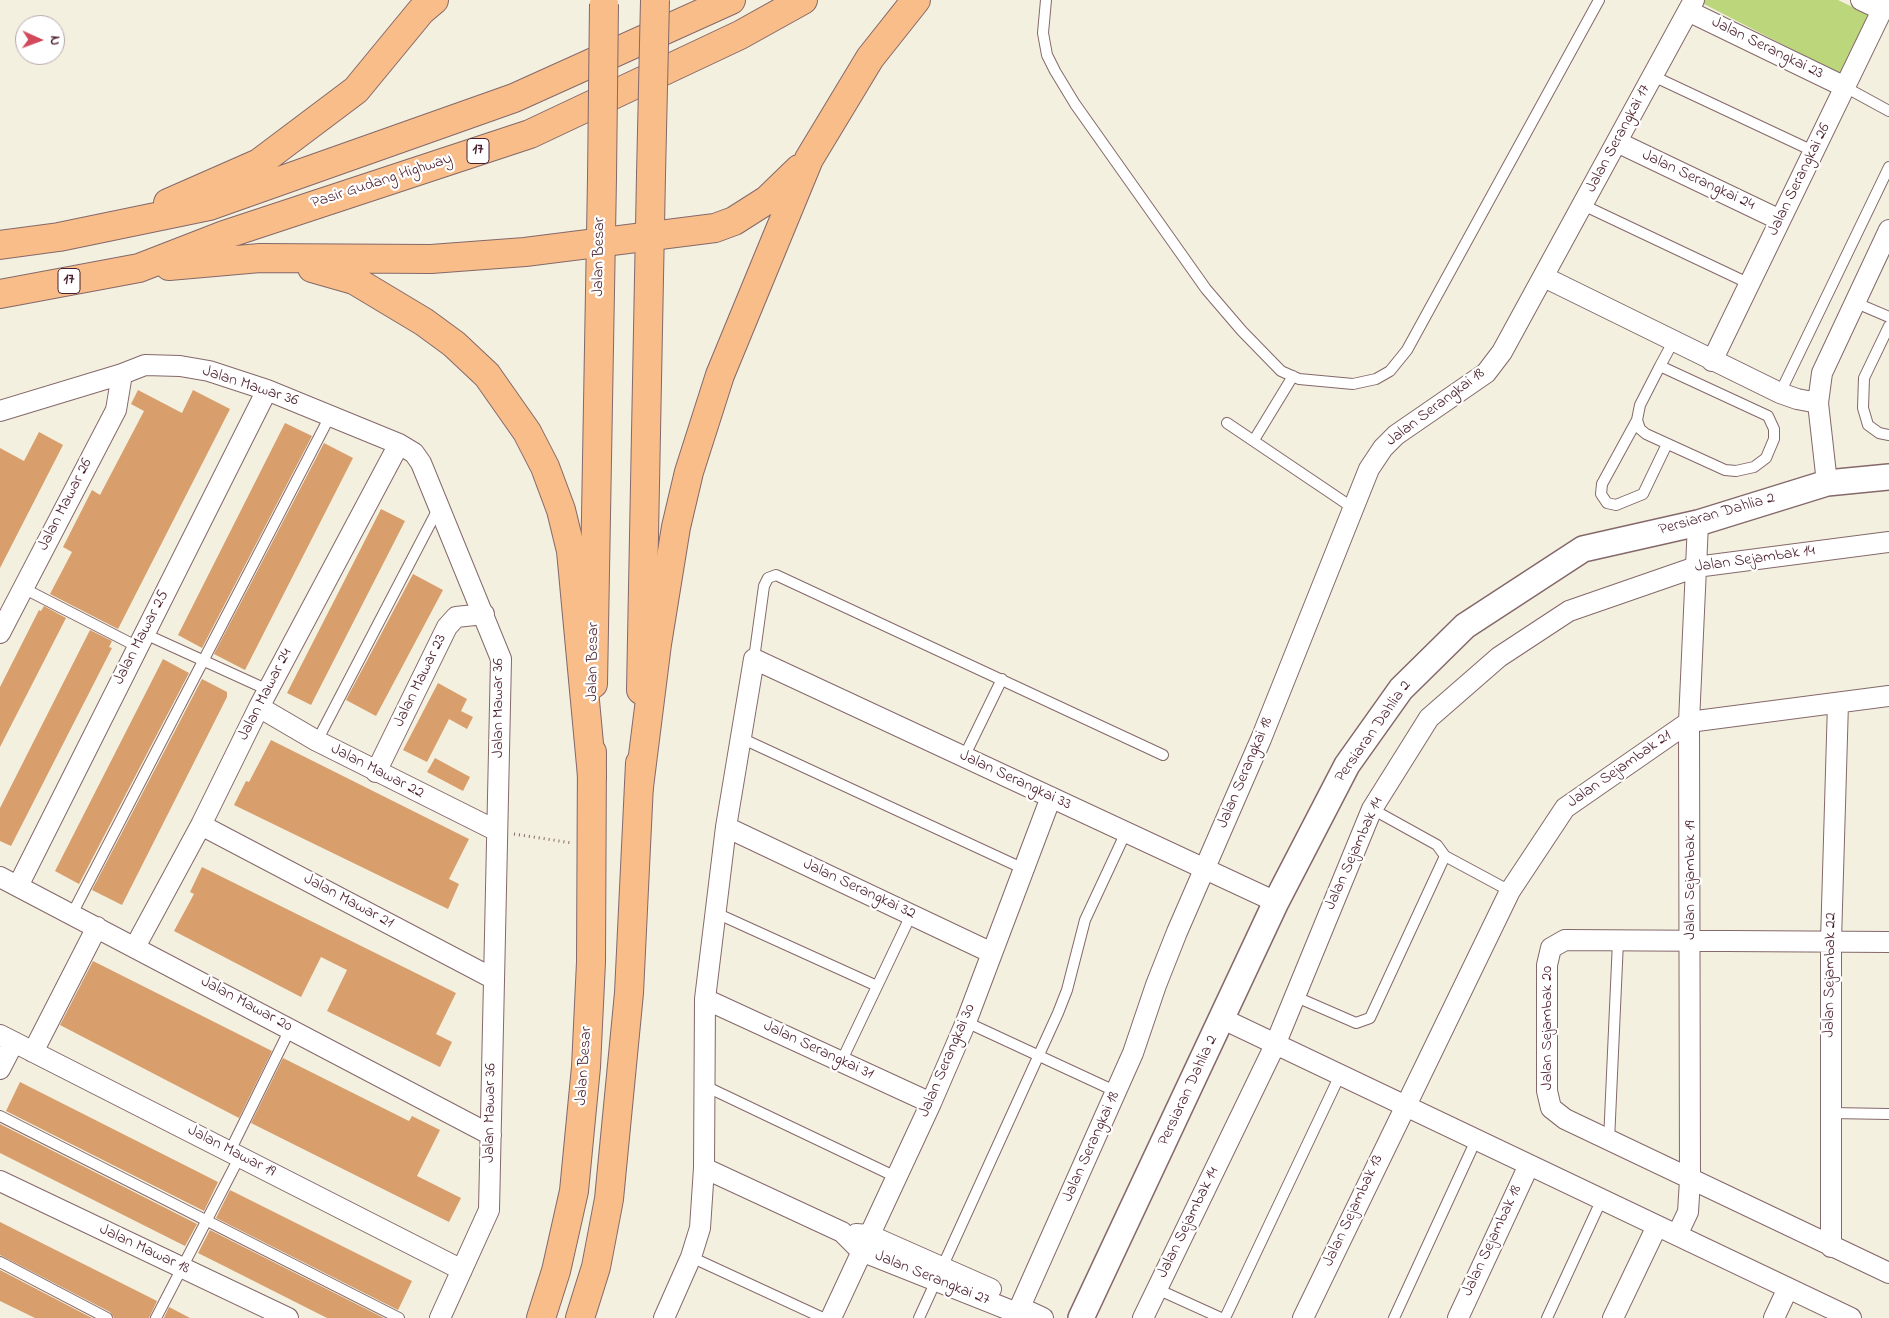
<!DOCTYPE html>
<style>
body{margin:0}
#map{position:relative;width:1889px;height:1318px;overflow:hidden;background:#f3f0df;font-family:"Indie Flower",sans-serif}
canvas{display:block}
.north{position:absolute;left:15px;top:15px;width:50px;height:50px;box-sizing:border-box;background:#fff;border:1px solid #b7a5aa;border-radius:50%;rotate:92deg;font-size:14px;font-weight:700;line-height:20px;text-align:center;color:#4a1f2b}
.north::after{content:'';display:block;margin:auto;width:18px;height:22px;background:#d1495b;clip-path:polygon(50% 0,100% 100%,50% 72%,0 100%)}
</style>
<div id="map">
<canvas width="1889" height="1318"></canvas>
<div class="north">N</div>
</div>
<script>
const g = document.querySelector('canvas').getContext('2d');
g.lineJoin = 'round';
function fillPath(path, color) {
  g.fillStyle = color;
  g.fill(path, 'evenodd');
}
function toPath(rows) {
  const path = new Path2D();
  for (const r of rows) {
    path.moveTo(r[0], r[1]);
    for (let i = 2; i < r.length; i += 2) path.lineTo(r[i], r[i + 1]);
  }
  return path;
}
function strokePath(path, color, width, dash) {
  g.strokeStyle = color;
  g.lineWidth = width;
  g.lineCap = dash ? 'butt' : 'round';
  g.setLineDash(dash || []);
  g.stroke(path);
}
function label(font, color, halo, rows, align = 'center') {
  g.font = font + ' "Indie Flower",sans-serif';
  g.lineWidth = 4.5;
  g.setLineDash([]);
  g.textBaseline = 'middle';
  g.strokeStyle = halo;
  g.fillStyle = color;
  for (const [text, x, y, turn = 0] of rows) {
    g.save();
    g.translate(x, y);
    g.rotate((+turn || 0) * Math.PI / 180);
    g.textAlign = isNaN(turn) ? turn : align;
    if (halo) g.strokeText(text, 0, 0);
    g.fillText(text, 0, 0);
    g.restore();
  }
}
fillPath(toPath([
 [1703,0,1838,0,1869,15,1840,74,1702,3]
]), '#bbd67b');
fillPath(toPath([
 [138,390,182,413,193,390,230,409,118,629,50,594,72,552,63,547,92,490,100,495,144,411,131,404],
 [285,423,312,436,202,648,178,635],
 [39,432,63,445,0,568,0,448,24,461],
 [324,443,353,458,245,670,214,654],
 [381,509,405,521,311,705,287,693],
 [413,574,443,590,376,716,346,700],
 [44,606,66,618,0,747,0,687,39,610,41,611],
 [90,630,112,641,109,647,112,648,11,846,0,841,0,808],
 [163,659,189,673,79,884,55,871],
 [202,679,227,692,227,697,122,905,92,890],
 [438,683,467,699,461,711,473,717,467,729,449,719,427,762,403,750],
 [271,740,469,839,449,879,459,884,448,909,234,805,246,781,249,782],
 [435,758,470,777,463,791,427,772],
 [202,867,456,993,436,1034,452,1042,440,1067,327,1011,347,970,321,957,301,997,174,931,194,894,190,892],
 [93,961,272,1051,239,1118,60,1025],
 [283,1058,409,1121,412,1116,440,1130,417,1176,461,1198,449,1222,251,1123],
 [20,1082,218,1182,204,1211,6,1111],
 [0,1124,197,1224,185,1246,0,1153],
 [230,1190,412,1281,398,1310,216,1218],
 [0,1222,157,1301,149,1318,114,1318,110,1312,0,1255],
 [210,1230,384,1318,327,1318,224,1266,198,1253],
 [0,1270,92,1318,35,1318,0,1301],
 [169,1307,190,1318,164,1318]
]), '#d89e6c');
const service = toPath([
 [1046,0,1043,33,1047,55,1055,71,1075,104,1206,289,1242,331,1281,371,1299,379,1353,384,1376,379,1390,371,1407,350,1599,0],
 [1653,76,1813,151],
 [1845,87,1889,111],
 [1583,205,1750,284],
 [1854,302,1889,317],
 [1889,326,1864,378,1863,408,1868,425,1879,433,1889,435],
 [1660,366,1768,416,1774,429,1774,439,1766,458,1754,467,1736,471,1725,470,1646,434,1640,429,1637,420,1640,405,1660,366,1673,342],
 [1780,393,1889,167],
 [1637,420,1602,484,1601,494,1607,503,1616,505,1643,494,1667,444],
 [1227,423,1353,508],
 [1254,440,1293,376],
 [23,588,138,647],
 [145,634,268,690],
 [754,659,764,586,768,578,776,575,1163,755],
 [741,738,1024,869],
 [317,741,439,507],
 [964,757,1002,679],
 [1445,856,1510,891],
 [716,913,877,986],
 [72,914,330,416],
 [1294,996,1356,1023,1370,1018,1445,856,1437,845,1372,809],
 [966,1022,1117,1092],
 [841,1062,911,915],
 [705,1086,896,1177],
 [1831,1113,1889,1114],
 [0,1116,399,1318],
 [1609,1141,1618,941],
 [230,1151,290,1029],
 [691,1257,823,1318],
 [0,1262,107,1318],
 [1157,1289,1221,1318],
 [156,1318,240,1156],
 [919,1318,1058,1013,1067,990,1085,920,1126,832],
 [1225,1318,1340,1075],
 [1394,1318,1476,1140],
 [1547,1318,1601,1201]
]);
const minor = toPath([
 [1861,0,1882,10],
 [1688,11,1845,87],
 [1617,142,1780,220],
 [1544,277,1780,393,1797,399,1818,403],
 [1712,361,1887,0],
 [0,411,122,374,145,365,180,366,209,371,267,390,399,444,414,453,421,463,501,659,489,1210,440,1318],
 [1827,483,1818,403,1822,373,1889,230],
 [0,633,116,410,122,374],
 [259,707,317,741,497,831],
 [376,772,447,627,456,617,484,614],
 [201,825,494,979],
 [726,827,992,953],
 [0,877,491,1135],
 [18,886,267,390],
 [1889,942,1565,940,1551,948,1547,965,1547,1091,1551,1108,1565,1119,1889,1273],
 [135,947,201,825,259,707,399,444],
 [705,999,931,1103],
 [1223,1019,1851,1318],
 [0,1035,462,1270],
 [33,1052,97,927],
 [0,1069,14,1042],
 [704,1168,842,1232,861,1251,1017,1313,1028,1311,1043,1318],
 [0,1181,288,1318],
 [856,1234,869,1235,991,1289],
 [1677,1235,1688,1212,1690,1180,1689,722,1698,523],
 [1831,1247,1831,941,1838,703],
 [664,1318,691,1257,700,1228,704,1168,705,999,726,827,754,659,1276,902],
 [831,1318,931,1103,966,1022,1051,797],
 [1015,1318,1133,1053,1156,985,1177,932,1261,739,1369,469,1383,448,1396,435,1486,373,1502,352,1694,0],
 [1143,1318,1275,1045,1372,809,1429,718,1499,657,1569,611,1696,567,1889,542],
 [1303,1318,1510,891,1565,808,1689,722,1889,696],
 [1458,1318,1529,1165],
 [1613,1318,1657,1226],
 [1774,1318,1788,1288]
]);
const tertiary = toPath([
 [1081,1318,1276,902,1347,765,1401,689,1465,626,1583,549,1698,523,1827,483,1889,477]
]);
const primary = toPath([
 [593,684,602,178],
 [641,690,651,175],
 [541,1318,556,1271,574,1191,586,1067,591,962,592,752],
 [580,1318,596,1267,609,1199,629,993,640,763]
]);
const trunk = toPath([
 [168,203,259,163,356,90,421,11,434,0],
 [0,245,59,237,209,206,514,98,731,0],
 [169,266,260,258,431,259,525,252,715,228,734,221,767,200,799,169],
 [312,268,354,280,424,322,454,344,487,375,527,432,545,467,561,510,571,551,592,776],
 [0,294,139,268,224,235,530,134,740,35,803,0],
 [639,787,657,644,676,527,689,472,720,375,809,159,870,58,916,0]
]);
strokePath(service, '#85686a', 12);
strokePath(minor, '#85686a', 22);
strokePath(tertiary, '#85686a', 28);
strokePath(primary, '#85686a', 30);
strokePath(trunk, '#85686a', 30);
strokePath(toPath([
 [514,834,572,843]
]), '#85686a', 3, [1, 4]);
strokePath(service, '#fff', 10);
strokePath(minor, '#fff', 20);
strokePath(tertiary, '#fff', 25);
strokePath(primary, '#f8bd88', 28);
strokePath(trunk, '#f8bd88', 28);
const primaryBridge = toPath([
 [651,175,655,0],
 [602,178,604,4]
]);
strokePath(primaryBridge, '#85686a', 30, []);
strokePath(primaryBridge, '#f8bd88', 28);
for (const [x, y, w] of [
 [478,151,22],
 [69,281,22]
]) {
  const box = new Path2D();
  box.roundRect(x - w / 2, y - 12.5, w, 25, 4);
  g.fillStyle = '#fff';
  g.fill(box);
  strokePath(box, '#4a1f2b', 1);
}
label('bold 15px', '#4a1f2b', null, [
 ["17",478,151],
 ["17",69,281]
]);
label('16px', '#4a1f2b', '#fff', [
 ["Jalan Serangkai 23",1767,49,26],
 ["Jalan Serangkai 17",1619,139,-62],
 ["Jalan Serangkai 26",1800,180,-64],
 ["Jalan Serangkai 24",1698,181,25],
 ["Pasir Gudang Highway",382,182,-18],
 ["Jalan Besar",600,257,-89],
 ["Jalan Mawar 36",250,387,18],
 ["Jalan Serangkai 18",1436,408,-37],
 ["Jalan Mawar 26",66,505,-63],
 ["Persiaran Dahlia 2",1717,515,-16],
 ["Jalan Sejambak 14",1755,560,-8],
 ["Jalan Mawar 25",142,638,-63],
 ["Jalan Besar",594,662,-89],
 ["Jalan Mawar 23",421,681,-64],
 ["Jalan Mawar 24",266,695,-63],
 ["Jalan Mawar 36",499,708,-90],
 ["Persiaran Dahlia 2",1374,732,-55],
 ["Jalan Sejambak 21",1620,770,-35],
 ["Jalan Mawar 22",377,772,27],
 ["Jalan Serangkai 18",1246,773,-67],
 ["Jalan Serangkai 33",1015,781,25],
 ["Jalan Sejambak 14",1355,854,-66],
 ["Jalan Sejambak 19",1691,880,-90],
 ["Jalan Serangkai 32",859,890,25],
 ["Jalan Mawar 21",348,902,28],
 ["Jalan Sejambak 22",1831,975,-89],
 ["Jalan Mawar 20",246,1005,28],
 ["Jalan Sejambak 20",1548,1028,-90],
 ["Jalan Serangkai 31",818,1051,25],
 ["Jalan Serangkai 30",948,1061,-67],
 ["Jalan Besar",585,1066,-86],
 ["Persiaran Dahlia 2",1189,1091,-65],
 ["Jalan Mawar 36",491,1113,-89],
 ["Jalan Serangkai 18",1092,1147,-66],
 ["Jalan Mawar 19",231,1152,27],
 ["Jalan Sejambak 13",1354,1211,-65],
 ["Jalan Sejambak 14",1189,1223,-64],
 ["Jalan Sejambak 18",1493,1241,-65],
 ["Jalan Mawar 18",144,1250,25],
 ["Jalan Serangkai 27",932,1279,22]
]);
</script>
